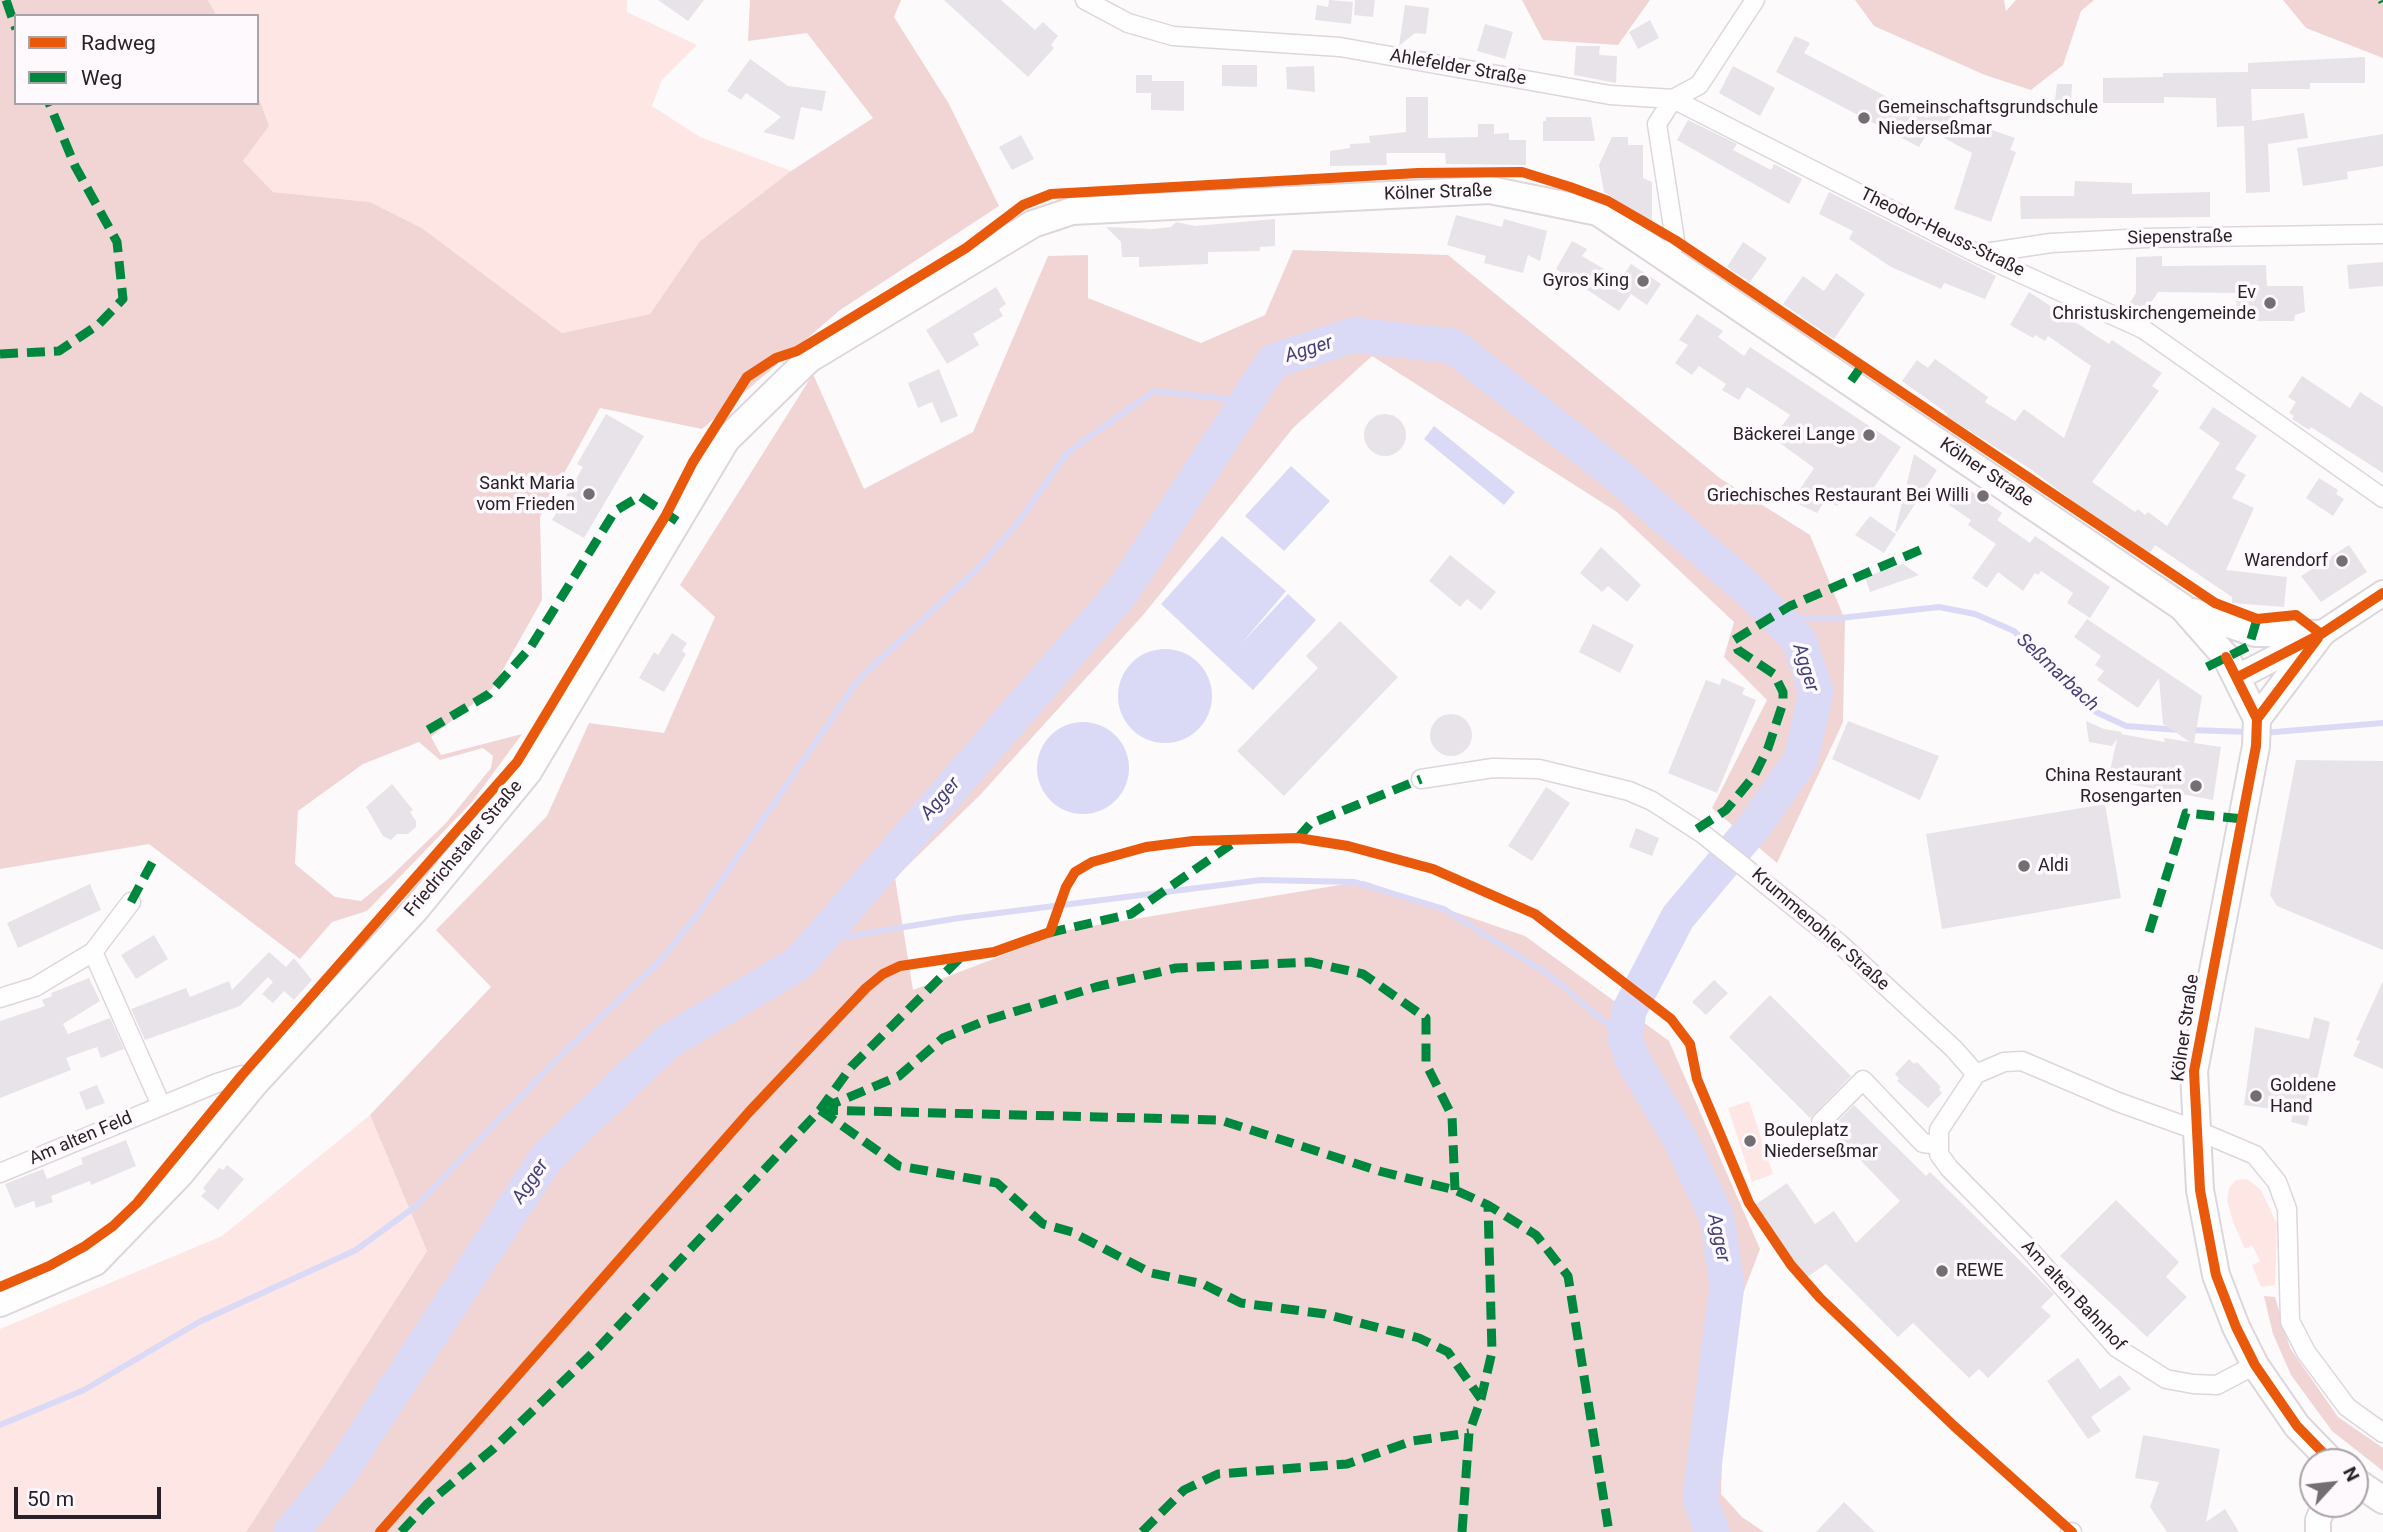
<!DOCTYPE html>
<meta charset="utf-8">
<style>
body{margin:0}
#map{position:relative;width:2383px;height:1532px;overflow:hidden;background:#fdfafc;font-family:Roboto,sans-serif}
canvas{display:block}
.legend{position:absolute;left:14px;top:14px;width:245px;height:91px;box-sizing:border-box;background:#fef9fd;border:2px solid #a9a3a8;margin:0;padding:9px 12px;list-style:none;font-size:21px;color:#2a2128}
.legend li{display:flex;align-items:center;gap:14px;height:35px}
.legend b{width:35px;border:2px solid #a9a3a8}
.north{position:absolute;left:2299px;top:1448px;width:70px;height:70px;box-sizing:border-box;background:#fef9fd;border:2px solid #a9a3a8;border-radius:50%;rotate:63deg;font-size:19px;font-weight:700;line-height:28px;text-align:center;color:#2a2128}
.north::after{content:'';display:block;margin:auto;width:24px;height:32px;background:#746d72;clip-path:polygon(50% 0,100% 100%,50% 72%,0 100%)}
.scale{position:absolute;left:14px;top:1487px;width:147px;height:32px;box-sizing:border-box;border:4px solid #2a2128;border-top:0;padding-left:9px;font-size:21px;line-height:24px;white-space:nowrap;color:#2a2128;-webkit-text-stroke:5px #fef9fd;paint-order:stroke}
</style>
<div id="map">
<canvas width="2383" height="1532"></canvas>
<ul class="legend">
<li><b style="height:9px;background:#e8590c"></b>Radweg</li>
<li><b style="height:9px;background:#00873e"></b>Weg</li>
</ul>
<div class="north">N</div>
<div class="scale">50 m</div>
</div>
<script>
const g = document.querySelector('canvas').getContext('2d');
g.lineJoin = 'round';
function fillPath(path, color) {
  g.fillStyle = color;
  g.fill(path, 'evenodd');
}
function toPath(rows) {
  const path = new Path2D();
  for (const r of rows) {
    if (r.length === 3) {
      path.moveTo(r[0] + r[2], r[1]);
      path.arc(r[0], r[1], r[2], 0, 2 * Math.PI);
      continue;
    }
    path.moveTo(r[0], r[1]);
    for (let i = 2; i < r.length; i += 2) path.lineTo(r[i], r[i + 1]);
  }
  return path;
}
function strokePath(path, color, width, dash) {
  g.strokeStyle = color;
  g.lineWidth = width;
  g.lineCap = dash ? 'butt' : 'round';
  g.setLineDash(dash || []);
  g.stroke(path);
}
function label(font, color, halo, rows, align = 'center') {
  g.font = font + ' Roboto,sans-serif';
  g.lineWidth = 7;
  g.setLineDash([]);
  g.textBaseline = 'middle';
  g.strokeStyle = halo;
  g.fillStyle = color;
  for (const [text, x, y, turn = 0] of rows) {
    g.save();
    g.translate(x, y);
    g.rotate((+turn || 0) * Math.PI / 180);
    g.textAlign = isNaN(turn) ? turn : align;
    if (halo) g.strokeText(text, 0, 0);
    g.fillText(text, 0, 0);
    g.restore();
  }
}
fillPath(toPath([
 [208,0,627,0,627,12,697,45,662,80,652,106,700,137,791,171,700,241,650,314,562,333,422,228,370,202,273,192,243,161,269,126,257,92,257,16,217,16],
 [1749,1101,1773,1174,1752,1182,1728,1108],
 [370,1115,427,1251,246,1532,0,1532,0,1329,222,1236],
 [2247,1179,2261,1190,2277,1224,2275,1285,2261,1287,2252,1265,2260,1261,2252,1245,2245,1249,2233,1222,2227,1200,2229,1188,2236,1180]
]), '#fee6e5');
fillPath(toPath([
 [0,0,208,0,217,16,16,16,16,103,257,103,257,92,269,126,243,161,273,192,370,202,422,228,562,333,650,314,700,241,791,171,873,118,807,33,748,41,750,0,901,0,894,17,949,104,999,206,840,310,702,429,600,408,540,517,542,600,492,689,431,737,441,755,522,734,472,802,367,911,332,922,300,959,149,844,0,869],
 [419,742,440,760,483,748,493,756,491,768,446,823,389,878,361,901,335,897,295,864,298,811,363,764],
 [1522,0,1650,0,1618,45,1543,40],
 [1855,0,2004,0,2006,11,2016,0,2094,0,2081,11,2063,65,2031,90,1985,75,1874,26],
 [2283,0,2383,0,2383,58,2306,28],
 [1293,250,1448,255,1721,479,1810,535,1845,620,1843,722,1777,863,1712,808,1767,700,1724,657,1734,622,1617,512,1372,356,1293,428,1144,614,980,795,895,878,913,990,1068,930,1364,881,1525,936,1669,1041,1760,1249,1737,1309,1725,1364,1721,1494,1742,1517,1764,1532,246,1532,427,1251,370,1115,491,987,436,930,547,816,589,723,664,733,715,617,680,585,813,374,864,489,973,432,1048,256,1088,255,1088,298,1201,343,1265,315],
 [2264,1296,2275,1297,2290,1348,2338,1417,2383,1448,2383,1471,2332,1431,2291,1375,2273,1334]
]), '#f0d5d4');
fillPath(toPath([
 [1434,426,1515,492,1504,505,1424,439],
 [1291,466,1330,501,1284,551,1245,516],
 [1222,536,1286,591,1242,643,1288,594,1316,620,1253,690,1161,604],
 [1165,696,47],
 [1083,768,46]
]), '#dbdaf6');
strokePath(toPath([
 [1775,617,1794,615,1803,619,1840,618,1939,607,1975,614,2014,631,2096,712,2126,726,2179,730],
 [2190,730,2249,732],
 [2263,733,2383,723],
 [819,941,959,918,1261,880,1355,882,1444,909,1549,975,1625,1039],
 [0,1425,84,1390,199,1322,356,1250,416,1206,557,1059,660,961,701,910,858,680,977,569,1016,525,1068,452,1154,391,1246,401]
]), '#dbdaf6', 6);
strokePath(toPath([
 [291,1532,340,1473,546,1158,667,1042,799,963,1122,592,1273,361,1353,335,1453,346,1615,473,1748,589,1799,640,1816,692,1801,759,1756,824,1678,917,1629,1011,1625,1039,1633,1060,1681,1141,1717,1218,1727,1285,1700,1499,1712,1532]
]), '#dbdaf6', 35);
fillPath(toPath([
 [658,0,704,0,688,21],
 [944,0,1001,0,1035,30,1043,22,1058,36,1051,45,1054,48,1028,77],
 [1329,0,1353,2,1351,24,1315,20,1317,5,1328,7],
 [1355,0,1375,0,1373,17,1354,15],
 [1405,5,1429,8,1426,34,1415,33,1399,46],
 [1650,20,1659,38,1638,49,1629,32],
 [1485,24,1513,32,1505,59,1477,51],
 [1795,36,1810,43,1804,53,1927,118,1932,109,2015,138,2010,150,2016,152,1991,222,1954,209,1972,153,1929,130,1919,147,1776,72],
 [1576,46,1600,46,1599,55,1617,56,1616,83,1574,75],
 [2365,57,2365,83,2310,83,2310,89,2251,89,2252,121,2304,113,2308,138,2268,144,2270,192,2246,193,2244,126,2217,127,2216,98,2164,97,2164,103,2103,103,2103,78,2163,77,2163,73,2248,72,2248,63],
 [750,59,788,86,826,91,822,111,801,107,794,140,763,132,781,117,746,93,741,100,727,91],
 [1222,65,1257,65,1257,87,1222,86],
 [1314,66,1315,92,1287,89,1286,67],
 [1733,66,1775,88,1760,116,1719,93],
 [1136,75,1152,75,1152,81,1184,81,1184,111,1151,110,1151,93,1136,93],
 [2057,84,2072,84,2071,102,2055,100],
 [1406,97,1428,97,1428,138,1478,137,1478,124,1494,124,1494,134,1509,133,1509,140,1526,140,1526,165,1446,164,1445,153,1386,153,1387,165,1330,166,1330,151,1350,148,1350,144,1370,143,1369,136,1406,132],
 [1546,117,1591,117,1595,141,1543,141,1543,121,1546,121],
 [1688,120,1737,144,1733,150,1771,170,1774,164,1802,179,1789,204,1677,140],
 [2383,134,2383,166,2347,172,2348,179,2303,186,2297,148],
 [1021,135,1034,159,1012,170,999,147],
 [1612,137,1628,137,1628,145,1643,145,1643,178,1652,182,1652,222,1604,192,1599,165],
 [2075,181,2132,183,2132,194,2210,192,2210,217,2021,219,2020,196,2074,196],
 [1829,192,1996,276,1985,299,1944,283,1941,289,1891,267,1849,239,1853,231,1819,214],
 [1456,215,1502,227,1504,219,1547,231,1540,261,1528,255,1523,273,1484,263,1486,256,1447,245],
 [1275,219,1275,246,1260,247,1260,251,1208,252,1208,264,1139,267,1139,257,1122,257,1121,242,1106,227,1152,229,1171,227,1176,222,1195,226],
 [1572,241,1587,249,1582,256,1621,279,1631,264,1661,284,1647,305,1631,294,1619,311,1556,269],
 [1743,242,1767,258,1750,282,1727,267],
 [2162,256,2162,266,2266,265,2267,286,2303,286,2305,312,2295,315,2294,321,2237,321,2236,293,2158,292,2142,316,2126,309,2136,293,2136,257],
 [2383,262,2383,286,2349,289,2347,265],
 [1836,273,1865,294,1834,339,1783,304,1803,276,1824,291],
 [996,287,1006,304,999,309,1003,316,973,334,979,345,947,364,926,330],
 [2029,292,2109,344,2112,340,2162,373,2152,386,2159,391,2092,482,2135,512,2138,509,2145,515,2148,512,2167,526,2220,443,2199,428,2213,407,2257,436,2235,469,2246,475,2232,498,2254,508,2226,570,2287,577,2284,607,2232,603,2232,597,2155,545,2150,553,2079,506,2032,470,1946,416,1948,414,1902,381,1917,360,1928,368,1935,359,1988,397,1985,402,2015,421,2024,409,2064,438,2091,366,2048,336,2045,341,2035,335,2033,338,2010,325],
 [1697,314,1723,331,1718,337,1744,356,1750,347,1901,447,1865,501,1848,489,1837,506,1826,499,1817,513,1792,501,1814,468,1773,438,1790,415,1747,387,1739,400,1722,390,1726,384,1699,366,1692,375,1675,363,1688,345,1679,340],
 [939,369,958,416,941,423,932,402,918,408,908,383],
 [2302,376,2350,408,2360,392,2383,407,2383,473,2311,427,2309,430,2292,419,2294,416,2289,413,2296,402,2288,397],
 [1385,435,21],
 [606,414,644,436,584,538,552,520,583,467,577,464],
 [1914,454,1937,470,1897,532,1895,531],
 [2319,478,2338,490,2336,494,2344,499,2333,516,2306,498],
 [1962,485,2002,513,1997,520,2030,543,2035,536,2110,587,2090,618,2067,603,2073,593,2041,571,2038,575,2035,573,2023,591,1998,572,1987,588,1972,578,1996,544,1968,525,1971,520,1949,505],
 [1870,516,1896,534,1884,553,1855,535],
 [2349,545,2367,572,2321,602,2301,576],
 [1601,547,1641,585,1627,602,1608,586,1602,592,1580,573],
 [1450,555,1496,592,1481,610,1467,599,1460,607,1429,581],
 [1903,564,1919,575,1870,592,1865,577],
 [2087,619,2202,696,2194,743,2221,747,2213,800,2108,780,2117,739,2112,746,2089,742,2086,721,2104,729,2122,732,2121,734,2165,742,2164,738,2190,742,2163,724,2159,678,2138,708,2097,680,2104,671,2095,665,2101,656,2074,637],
 [1340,621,1398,677,1284,796,1237,751,1318,668,1306,656],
 [1593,624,1634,645,1620,673,1579,652],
 [672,633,687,643,682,651,686,654,664,692,639,678,654,652,658,655],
 [1722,678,1745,688,1742,694,1756,700,1717,793,1668,773,1706,680,1720,685],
 [1451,735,21],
 [1848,721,1939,756,1920,800,1832,759],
 [2296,760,2383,761,2383,950,2277,906,2270,895],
 [392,784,413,810,410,812,416,821,416,827,408,834,397,834,391,840,383,836,366,807],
 [1546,787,1570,803,1532,861,1508,846],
 [2105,804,2121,898,1942,929,1926,834],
 [1636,828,1659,838,1652,856,1629,847],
 [90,884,101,910,18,948,7,923],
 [154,935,168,959,136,979,121,955],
 [269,952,286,967,294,958,312,980,294,1000,284,991,273,1003,262,994,273,982,268,977,240,1006,145,1040,131,1009,186,988,190,997,229,981,232,990],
 [89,978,100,1001,63,1024,68,1034,110,1018,124,1049,101,1058,97,1047,66,1058,71,1070,0,1098,0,1021,45,1006,42,1000,52,996,51,993],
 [1714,980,1728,993,1706,1015,1692,1002],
 [2383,981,2383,1069,2353,1056,2360,1041,2356,1040],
 [1770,995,1851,1076,1810,1118,1729,1037],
 [2314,1017,2330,1022,2307,1126,2291,1122,2293,1112,2244,1105,2255,1027,2309,1039],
 [1909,1059,1914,1064,1917,1062,1941,1087,1939,1089,1942,1093,1928,1108,1897,1081,1899,1079,1895,1074],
 [97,1085,105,1103,86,1110,79,1092],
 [1854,1105,1926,1176,1930,1172,2054,1294,2041,1307,2051,1316,1988,1378,1979,1369,1969,1378,1913,1323,1898,1337,1826,1264,1806,1278,1755,1205,1787,1183,1815,1224,1834,1211,1856,1243,1900,1201,1830,1129],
 [126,1140,136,1166,91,1185,90,1181,51,1196,53,1202,36,1208,34,1201,15,1208,5,1184,43,1169,47,1179,83,1164,81,1158],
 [227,1165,244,1179,218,1210,201,1196,206,1191,203,1188,219,1168,223,1170],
 [2116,1200,2179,1262,2166,1277,2187,1297,2147,1337,2060,1256],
 [2078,1358,2100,1389,2120,1375,2131,1389,2091,1417,2101,1431,2088,1439,2047,1381],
 [2143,1435,2220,1449,2206,1522,2225,1509,2239,1532,2167,1532,2150,1507,2159,1482,2135,1478],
 [1844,1502,1875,1532,1816,1532]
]), '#e7e3e8');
const street = toPath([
 [1085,0,1128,23,1173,36,1340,47,1610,95,1673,99,1978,254,2143,329,2383,498],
 [1673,99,1699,85,1755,0],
 [1978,254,2051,243,2146,238,2383,234],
 [1669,259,1675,240,1657,124,1673,99],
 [1421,779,1493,768,1539,769,1629,791,1652,801,1703,834,1839,943,1954,1049,1976,1074],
 [93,952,161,1105],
 [0,998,35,987,93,952,131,902],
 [1976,1074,2004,1062,2022,1061,2118,1102,2196,1130,2255,1155,2277,1182,2287,1209,2290,1321,2306,1352,2347,1407,2383,1433],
 [1976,1074,1939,1130,1939,1154,1949,1168,2027,1247,2117,1348,2166,1379,2193,1384,2217,1385,2255,1365],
 [1821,1122,1863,1080,1923,1143,1939,1145],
 [0,1173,217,1083,242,1075,255,1083],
 [2070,1532,2072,1532]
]);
const secondary = toPath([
 [2238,677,2321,634,2383,593],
 [2318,1532,2318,1520,2325,1504]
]);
const primary = toPath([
 [2193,612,2255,633,2321,634],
 [2257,719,2321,634],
 [0,1303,95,1262,180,1174,255,1083,415,910,528,772,726,440,809,359,1033,224,1072,211,1490,190,1598,212,2182,607,2226,657,2257,719,2256,746,2194,1071,2200,1190,2216,1275,2236,1327,2255,1365,2297,1426,2332,1462],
 [2355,1481,2383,1500]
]);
strokePath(street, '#ddd6dc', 21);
strokePath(secondary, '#ddd6dc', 28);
strokePath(primary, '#ddd6dc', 30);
strokePath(street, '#fffeff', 18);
strokePath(secondary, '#fffeff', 24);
strokePath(primary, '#fffeff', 26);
strokePath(toPath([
 [6,0,16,29],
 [2382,0,2383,2],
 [0,354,59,351,98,325,123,299,117,242,75,166,49,103],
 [1851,381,1861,367],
 [2207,667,2249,646,2257,619],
 [428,730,489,694,530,648,615,511,640,496,677,521],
 [1697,829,1726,810,1754,776,1768,748,1783,703,1783,692,1774,674,1738,650,1734,640,1790,606,1927,547],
 [1298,838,1310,824,1421,779],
 [131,902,154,859],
 [2149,932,2186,813,2243,819],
 [1048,933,1131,914,1236,841],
 [823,1108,899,1076,943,1038,987,1020,1096,987,1176,968,1310,962,1363,974,1426,1018,1426,1064,1452,1116,1455,1190],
 [820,1110,1220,1120,1379,1171,1455,1190,1488,1205,1536,1235,1568,1276,1609,1532],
 [820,1110,899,1166,997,1183,1043,1224,1072,1232,1151,1273,1203,1284,1241,1303,1325,1314,1419,1338,1448,1352,1481,1399],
 [401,1532,427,1504,493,1449,599,1347,820,1110,851,1067,959,959],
 [1142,1532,1184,1490,1218,1474,1347,1464,1412,1441,1469,1433],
 [1462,1532,1469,1433,1481,1399,1492,1352,1488,1205]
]), '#00873e', 9, [18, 9]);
strokePath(toPath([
 [2226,657,2257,719,2256,746,2194,1071,2200,1190,2216,1275,2236,1327,2255,1365,2297,1426,2332,1462],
 [2238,677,2321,634,2383,593],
 [2257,719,2318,638],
 [0,1287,49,1266,85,1246,113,1226,137,1203,242,1075,517,762,666,515,693,462,747,377,776,358,797,351,966,248,1023,205,1051,194,1418,173,1522,172,1570,187,1608,201,1675,240,2215,603,2257,619,2296,615,2321,634],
 [380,1532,749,1112,866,988,883,974,900,966,994,952,1050,932,1066,887,1075,872,1092,862,1146,847,1193,841,1298,838,1348,846,1433,869,1535,914,1671,1019,1690,1044,1697,1079,1749,1203,1791,1265,1820,1298,1954,1426,2072,1532]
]), '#e8590c', 10);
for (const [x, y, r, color] of [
 [1864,118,7,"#746d72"],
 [1643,281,7,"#746d72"],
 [2270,303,7,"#746d72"],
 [1869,435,7,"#746d72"],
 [589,494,7,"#746d72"],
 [1983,496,7,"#746d72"],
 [2342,561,7,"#746d72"],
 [2196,786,7,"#746d72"],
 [2024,866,7,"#746d72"],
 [2256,1096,7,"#746d72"],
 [1750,1141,7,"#746d72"],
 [1942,1271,7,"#746d72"]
]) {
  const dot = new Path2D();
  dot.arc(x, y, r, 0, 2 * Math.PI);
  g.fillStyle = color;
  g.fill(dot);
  strokePath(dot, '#fef9fd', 2.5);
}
label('18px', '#2a2128', '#fef9fd', [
 ["Ahlefelder Straße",1458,68,10],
 ["Kölner Straße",1438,193,-2],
 ["Theodor-Heuss-Straße",1942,233,26],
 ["Siepenstraße",2180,238,-1],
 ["Kölner Straße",1986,473,34],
 ["Friedrichstaler Straße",464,849,-50],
 ["Krummenohler Straße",1820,930,41],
 ["Kölner Straße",2186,1028,-82],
 ["Am alten Feld",81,1139,-23],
 ["Am alten Bahnhof",2073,1296,47]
]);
label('18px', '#2a2128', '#fef9fd', [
 ["Gemeinschaftsgrundschule",1878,108,"left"],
 ["Niederseßmar",1878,129,"left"],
 ["Gyros King",1629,281],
 ["Ev",2256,293],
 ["Christuskirchengemeinde",2256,314],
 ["Bäckerei Lange",1855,435],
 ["Sankt Maria",575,484],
 ["vom Frieden",575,505],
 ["Griechisches Restaurant Bei Willi",1969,496],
 ["Warendorf",2328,561],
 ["China Restaurant",2182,776],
 ["Rosengarten",2182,797],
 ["Aldi",2038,866,"left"],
 ["Goldene",2270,1086,"left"],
 ["Hand",2270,1107,"left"],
 ["Bouleplatz",1764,1131,"left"],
 ["Niederseßmar",1764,1152,"left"],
 ["REWE",1956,1271,"left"]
], 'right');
label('italic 19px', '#444074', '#fef9fd', [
 ["Agger",1309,350,-18],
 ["Agger",1805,668,73],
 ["Seßmarbach",2057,673,43],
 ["Agger",941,799,-49],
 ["Agger",531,1182,-56],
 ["Agger",1718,1238,78]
]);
</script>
